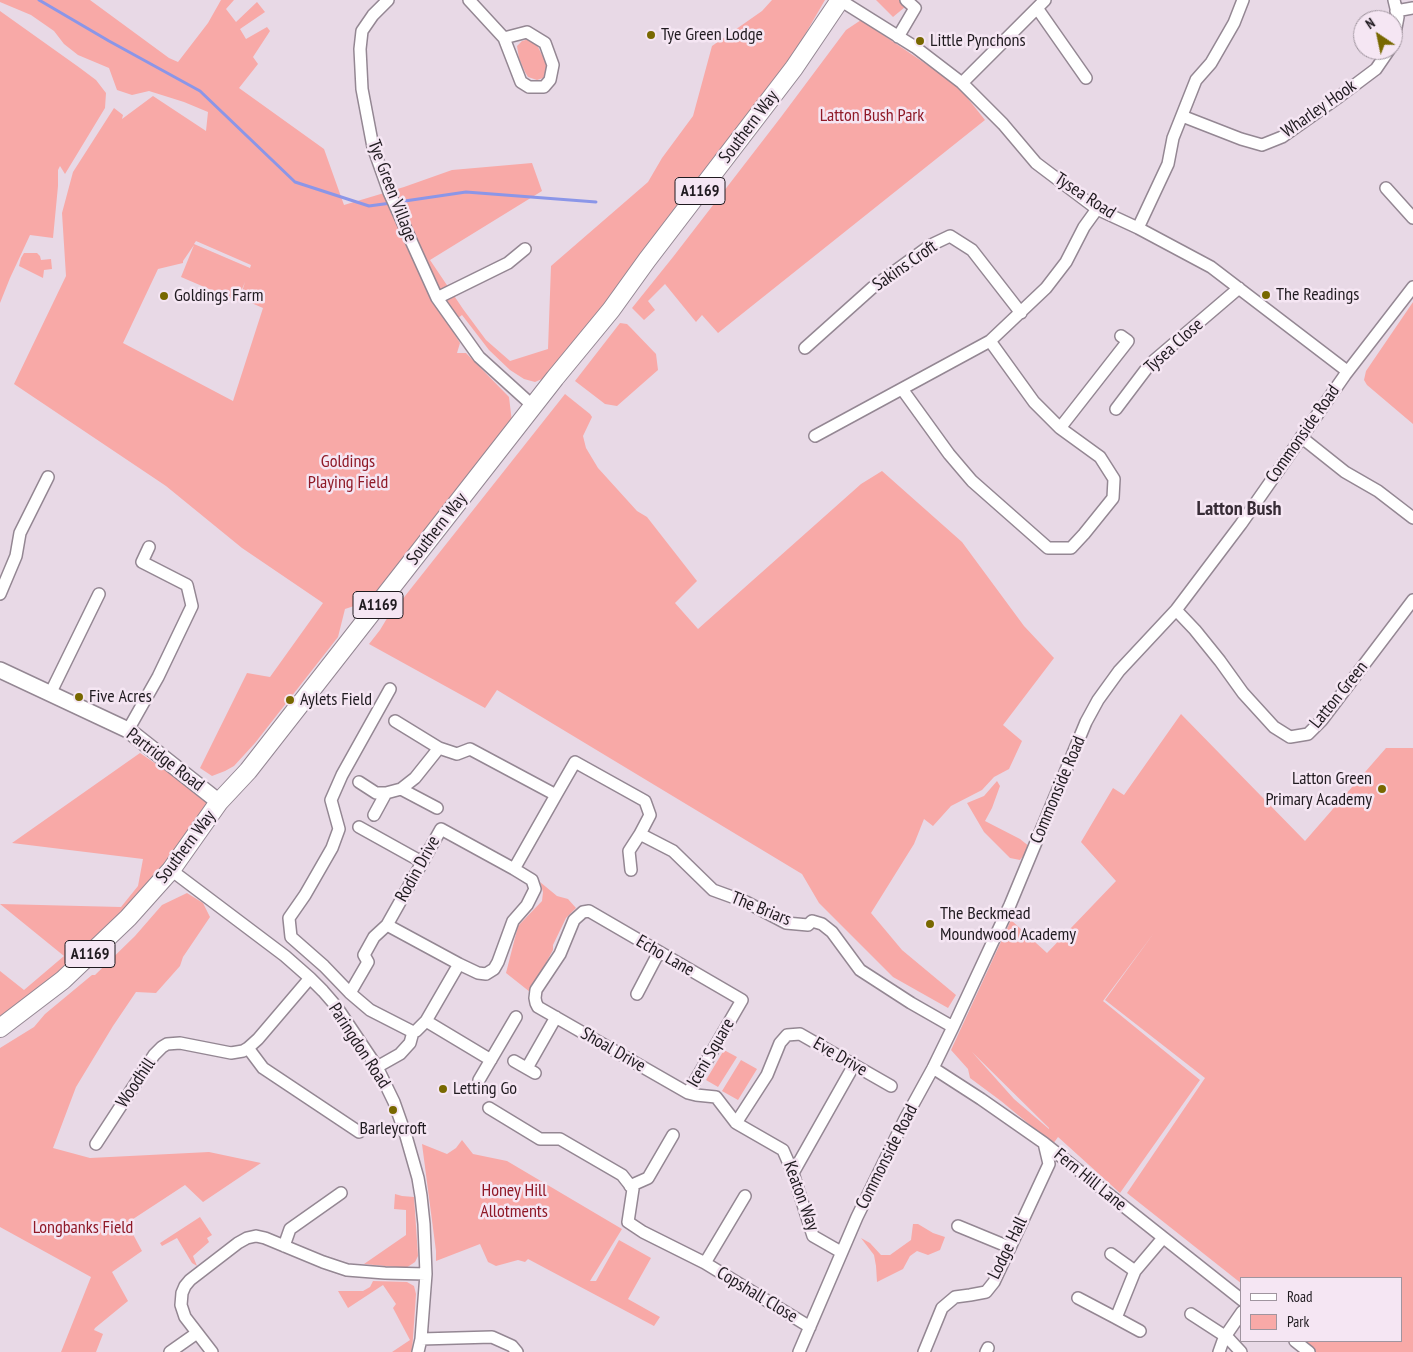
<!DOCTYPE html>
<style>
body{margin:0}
#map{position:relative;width:1413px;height:1352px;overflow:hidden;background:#e8d9e6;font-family:"PT Sans Narrow",sans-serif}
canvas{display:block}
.legend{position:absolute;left:1240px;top:1277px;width:162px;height:65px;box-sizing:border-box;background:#f5e6f3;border:1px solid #a0959f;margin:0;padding:6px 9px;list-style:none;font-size:15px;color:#201b20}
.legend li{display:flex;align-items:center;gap:10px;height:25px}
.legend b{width:25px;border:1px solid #a0959f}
.north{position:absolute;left:1353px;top:10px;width:50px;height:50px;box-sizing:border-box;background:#f5e6f3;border:1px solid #a0959f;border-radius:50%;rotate:326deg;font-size:14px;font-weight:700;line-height:20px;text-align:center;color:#201b20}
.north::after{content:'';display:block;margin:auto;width:18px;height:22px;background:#786800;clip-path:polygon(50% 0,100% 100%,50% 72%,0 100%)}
</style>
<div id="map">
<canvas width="1413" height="1352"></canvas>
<ul class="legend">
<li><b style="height:6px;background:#fff"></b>Road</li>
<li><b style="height:14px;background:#f8a9a7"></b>Park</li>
</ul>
<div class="north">N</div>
</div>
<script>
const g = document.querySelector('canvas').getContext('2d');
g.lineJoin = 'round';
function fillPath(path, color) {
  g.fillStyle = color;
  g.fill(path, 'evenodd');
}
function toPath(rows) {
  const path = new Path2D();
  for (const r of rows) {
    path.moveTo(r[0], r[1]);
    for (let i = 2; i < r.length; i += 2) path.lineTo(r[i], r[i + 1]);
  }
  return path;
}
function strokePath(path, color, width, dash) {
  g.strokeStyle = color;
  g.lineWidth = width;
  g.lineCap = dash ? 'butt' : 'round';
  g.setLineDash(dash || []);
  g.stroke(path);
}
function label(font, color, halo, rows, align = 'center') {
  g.font = font + ' "PT Sans Narrow",sans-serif';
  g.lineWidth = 5;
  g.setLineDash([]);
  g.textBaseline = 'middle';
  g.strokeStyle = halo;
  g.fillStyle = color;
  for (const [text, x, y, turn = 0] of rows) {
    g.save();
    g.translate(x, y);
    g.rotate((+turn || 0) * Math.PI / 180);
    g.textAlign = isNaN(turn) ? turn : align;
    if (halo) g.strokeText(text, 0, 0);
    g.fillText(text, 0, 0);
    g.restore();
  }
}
fillPath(toPath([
 [0,0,90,0,169,58,178,62,208,23,221,0,234,0,226,9,236,22,257,2,265,12,240,29,246,39,267,27,270,31,253,57,258,64,239,88,324,149,344,205,404,187,452,170,532,163,542,191,430,260,463,309,486,340,510,361,548,349,551,266,648,182,662,158,693,116,712,46,762,11,772,0,825,0,796,50,599,316,549,376,535,382,524,379,510,370,489,350,462,315,449,325,460,343,457,353,466,353,509,397,512,422,365,608,360,604,345,609,338,637,255,743,234,766,225,771,212,776,200,768,247,673,270,677,323,603,242,548,166,486,14,384,66,276,62,213,73,172,114,108,123,115,122,119,153,96,206,131,208,112,184,102,149,91,132,95,117,90,109,68,78,55,64,44,54,31,31,15,0,2],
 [196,241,251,265,250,268,194,244],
 [194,245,181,277,237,301,245,282,240,298,263,308,233,401,123,343,158,269,183,263,183,261],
 [876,0,903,0,905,7,893,17],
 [0,11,80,68,96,80,106,93,105,108,65,174,60,166,58,170,58,186,53,238,30,235,10,278,0,303],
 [861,20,957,85,985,120,718,333,702,315,696,322,665,284,648,301,655,310,644,320,632,308,673,257,781,117,846,30],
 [529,39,534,42,538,47,547,65,547,73,543,78,537,80,528,77,525,72,519,58,517,46,522,41],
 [24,253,37,253,40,256,41,260,51,259,52,269,44,270,43,278,19,266,21,258],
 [1413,302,1413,424,1367,385,1364,380,1366,371],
 [620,323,627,324,631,328,656,354,658,370,617,406,605,404,575,381],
 [565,394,590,414,592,417,583,436,586,448,598,468,637,511,647,517,697,581,675,603,698,629,861,484,882,471,962,542,1024,626,1054,658,1003,725,1022,741,1009,769,994,777,982,790,951,806,933,826,924,819,914,844,871,913,902,950,956,995,948,1008,893,977,819,903,802,874,497,690,485,708,369,644,380,630,386,620],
 [1181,714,1305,841,1386,748,1413,748,1413,1352,1299,1352,1305,1341,1402,1341,1402,1278,1242,1278,1242,1284,1127,1193,1205,1078,1105,1000,1154,933,1103,1001,1200,1080,1120,1193,1058,1137,1053,1144,1001,1101,970,1078,968,1069,951,1050,1011,920,1047,953,1116,881,1081,842,1113,788,1124,795],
 [972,1052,1049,1128,1049,1129,1014,1099],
 [140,753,190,787,208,798,208,804,179,858,88,948,0,1022,0,971,24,990,64,956,0,904,121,907,138,886,143,859,12,843],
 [997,781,1000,786,992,808,985,821,1020,839,1030,847,1020,860,1010,858,984,832,967,803,984,796],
 [540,882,557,896,568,899,576,908,566,918,553,945,553,950,530,992,506,973,518,926,542,901,543,892],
 [187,893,203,903,210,917,183,957,180,966,156,993,136,992,113,1026,76,1087,53,1148,90,1158,209,1152,261,1163,203,1202,185,1185,127,1223,142,1251,112,1272,128,1301,95,1328,94,1330,103,1334,96,1352,61,1352,91,1277,0,1227,0,1048,34,1027,45,1014,92,975,95,975,135,936,162,905],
 [724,1050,737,1057,718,1087,706,1080],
 [741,1060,757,1069,738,1100,722,1091],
 [462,1140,473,1154,507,1161,622,1229,590,1281,596,1281,619,1240,651,1258,628,1299,660,1317,654,1326,528,1259,525,1262,518,1260,496,1266,488,1262,480,1244,436,1261,436,1251,422,1144,447,1154,456,1148],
 [395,1194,402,1196,414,1197,418,1256,415,1262,406,1268,364,1264,406,1235,406,1210,394,1209],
 [200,1217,212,1235,207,1238,209,1242,193,1256,197,1266,192,1263,177,1238,162,1246,160,1243],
 [913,1224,918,1224,933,1233,945,1237,940,1250,928,1255,917,1251,910,1256,903,1269,877,1282,876,1266,874,1255,861,1238,870,1243,881,1255,890,1255,911,1240],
 [373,1281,407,1282,414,1286,416,1294,412,1352,392,1352,410,1340,393,1308,396,1304,383,1285,348,1308,338,1291,363,1291,370,1287]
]), '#f8a9a7');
strokePath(toPath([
 [39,0,109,41,200,91,295,182,369,206,391,203],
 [398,202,466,192,596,202]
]), '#8b96e8', 3);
const street = toPath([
 [388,0,373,15,362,31,360,49,362,89,373,147,389,192,437,298,479,357,533,406],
 [469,0,504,38,521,82,529,87,544,87,550,80,553,65,545,43,527,32,504,38],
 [840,0,915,47,962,83,1003,124,1036,163,1097,209,1138,228,1211,267,1347,371],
 [1037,8,1086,78],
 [1396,11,1413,8],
 [898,37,915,8,906,0],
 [1393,44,1398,17,1394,0],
 [962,83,1045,0],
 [1182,116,1241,139,1262,145,1282,137,1340,96,1376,69,1389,50],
 [1386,188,1413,218],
 [1138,228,1168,164,1173,138,1196,80,1211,63,1234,23,1243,0],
 [437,298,508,263,525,249],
 [805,348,872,288,931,245,950,236,972,250,1021,313],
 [902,389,949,454,972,481,1048,548,1071,548,1084,534,1113,498,1114,479,1100,457,1060,428,1034,402,990,341,1046,288,1066,262,1084,227,1097,209],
 [1116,409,1150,364,1239,288],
 [1060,428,1128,341,1121,336],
 [815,436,990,341],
 [1301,437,1345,472,1378,491,1413,518],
 [0,594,16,556,20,533,48,477],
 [1176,610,1195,630,1220,661,1243,693,1274,727,1290,737,1308,734,1322,720,1413,600],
 [50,694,99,594],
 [395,721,439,748],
 [128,730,158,677,192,606,187,585,142,562,149,547],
 [359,782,376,793,386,793,401,789,415,778,439,748,457,754,470,749,556,795,575,762,645,801,650,815,640,834,673,851,713,890,746,902,786,923,808,925,812,921,822,924,832,932,860,970,911,1003,953,1027],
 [401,789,437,808],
 [374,815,386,793],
 [359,827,422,862],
 [171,870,285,956,310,978,323,991,336,1006,377,1067,394,1102,406,1136,418,1178,421,1196,424,1224,426,1274,421,1339,418,1352],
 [631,870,629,851,640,834],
 [459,964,478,973,486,974,494,969,498,962,513,921,527,905,535,889,532,880,514,869],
 [350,993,368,962,364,955,374,937,387,925],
 [637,994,659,952],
 [426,1021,491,1060],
 [413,1032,416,1031,426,1021,459,964,387,925,441,829,514,869,556,795],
 [248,1048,263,1068,359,1132],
 [514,1061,535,1073],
 [377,1067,400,1054,410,1043,413,1032,370,1010,350,993,324,966,291,937,289,918,305,895,332,848,339,829,331,800,342,775,390,689],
 [527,1068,556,1017],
 [933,1068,981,1099,1044,1143,1242,1300],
 [479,1080,516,1017],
 [688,1093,538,1007,536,1003,535,998,536,990,560,954,574,920,583,912,589,911,742,1000,688,1093,696,1095,716,1097,736,1123,767,1075,780,1043,787,1035,800,1034,891,1086],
 [489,1108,540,1139,560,1139,622,1175,633,1189,628,1222,643,1232,705,1263,810,1327],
 [736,1123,783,1150,793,1173,813,1236,841,1252],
 [96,1144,154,1055,162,1047,167,1044,180,1043,231,1053,243,1051,248,1048,258,1039,310,978],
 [793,1173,854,1065],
 [630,1186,648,1178,673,1135],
 [958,1226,1009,1247],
 [284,1246,290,1229,341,1193],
 [1111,1254,1135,1271],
 [705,1263,745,1196],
 [1078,1298,1116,1318],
 [1191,1314,1228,1338,1241,1352],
 [1140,1331,1116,1318,1135,1271,1163,1238],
 [421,1339,492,1337,512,1346,517,1352],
 [1295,1341,1309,1352],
 [170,1352,197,1333],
 [212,1352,185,1317,181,1305,182,1293,185,1286,190,1280,238,1243,247,1238,256,1236,265,1238,323,1262,347,1270,385,1273,426,1274],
 [799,1352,857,1217,905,1119,933,1068,953,1027,1010,905,1086,722,1098,700,1119,671,1176,610,1241,524,1345,375,1413,287],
 [924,1352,942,1308,955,1297,970,1295,986,1292,994,1282,1049,1164,1044,1143],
 [986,1352,988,1348],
 [1219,1352,1224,1338,1242,1312]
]);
const secondary = toPath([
 [0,670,128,730,219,802]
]);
const primary = toPath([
 [0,1028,63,980,128,918,171,870,219,802,248,771,555,378,611,310,647,260,794,68,840,0]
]);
strokePath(street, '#948793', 14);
strokePath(secondary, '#948793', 18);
strokePath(primary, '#948793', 20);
strokePath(street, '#fff', 11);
strokePath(secondary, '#fff', 15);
strokePath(primary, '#fff', 18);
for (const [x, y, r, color] of [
 [651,35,5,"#786800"],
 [920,41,5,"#786800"],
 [1266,295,5,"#786800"],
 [164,296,5,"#786800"],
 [79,697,5,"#786800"],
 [290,700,5,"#786800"],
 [1382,789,5,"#786800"],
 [930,924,5,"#786800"],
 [443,1089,5,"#786800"],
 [393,1110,5,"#786800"]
]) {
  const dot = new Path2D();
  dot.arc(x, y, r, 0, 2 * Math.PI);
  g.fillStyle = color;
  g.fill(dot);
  strokePath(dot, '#f5e6f3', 2);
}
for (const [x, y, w] of [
 [700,191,50],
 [378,605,50],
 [90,954,50]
]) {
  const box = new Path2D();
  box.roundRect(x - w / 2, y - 13.5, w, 27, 4);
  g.fillStyle = '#f5e6f3';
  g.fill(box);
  strokePath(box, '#201b20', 1);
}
label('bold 16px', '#201b20', null, [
 ["A1169",700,191],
 ["A1169",378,605],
 ["A1169",90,954]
]);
label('18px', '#201b20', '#f5e6f3', [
 ["Tye Green Lodge",661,35],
 ["Little Pynchons",930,41],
 ["The Readings",1276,295],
 ["Goldings Farm",174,296],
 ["Five Acres",89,697],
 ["Aylets Field",300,700],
 ["Latton Green",1372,779,"right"],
 ["Primary Academy",1372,800,"right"],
 ["The Beckmead",940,914],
 ["Moundwood Academy",940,935],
 ["Letting Go",453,1089],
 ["Barleycroft",393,1129,"center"]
], 'left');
label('18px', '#201b20', '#f5e6f3', [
 ["Wharley Hook",1319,109,-35],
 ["Southern Way",749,127,-53],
 ["Tye Green Village",392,191,69],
 ["Tysea Road",1085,196,33],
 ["Sakins Croft",905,266,-35],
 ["Tysea Close",1174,346,-42],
 ["Commonside Road",1303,434,-55],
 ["Southern Way",437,529,-52],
 ["Latton Green",1339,695,-51],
 ["Partridge Road",165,760,37],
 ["Commonside Road",1058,790,-67],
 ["Southern Way",186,847,-53],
 ["Rodin Drive",418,869,-61],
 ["The Briars",761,909,22],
 ["Echo Lane",665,956,30],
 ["Paringdon Road",359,1046,57],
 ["Shoal Drive",613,1050,30],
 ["Iceni Square",711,1053,-60],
 ["Eve Drive",840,1057,30],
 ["Woodhill",136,1083,-56],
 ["Commonside Road",887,1157,-63],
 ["Fern Hill Lane",1090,1180,39],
 ["Keaton Way",801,1196,70],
 ["Lodge Hall",1008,1248,-64],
 ["Copshall Close",757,1295,31]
]);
label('18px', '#8f1927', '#f5e6f3', [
 ["Latton Bush Park",872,116],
 ["Goldings",348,462],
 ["Playing Field",348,483],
 ["Honey Hill",514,1191],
 ["Allotments",514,1212],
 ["Longbanks Field",83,1228]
]);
label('bold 20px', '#372c36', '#f5e6f3', [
 ["Latton Bush",1239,509]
]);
</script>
